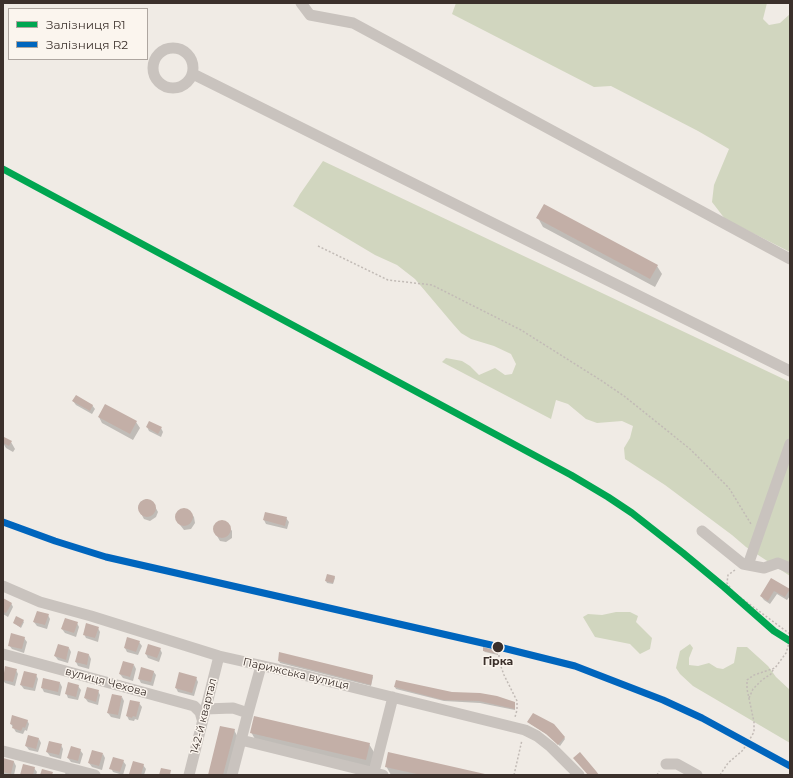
<!DOCTYPE html>
<meta charset="utf-8">
<style>
body{margin:0}
#map{position:relative;width:793px;height:778px;overflow:hidden;background:#f0ebe5;font-family:Montserrat,sans-serif}
canvas{display:block}
.frame{position:absolute;inset:0;border:4px solid #3b302b;pointer-events:none}
.legend{position:absolute;left:8px;top:8px;width:140px;height:52px;box-sizing:border-box;background:#fbf5ee;border:1px solid #aea6a0;margin:0;padding:5px 7px;list-style:none;font-size:12px;color:#3b302b}
.legend li{display:flex;align-items:center;gap:8px;height:20px}
.legend b{width:20px;border:1px solid #aea6a0}
</style>
<div id="map">
<canvas width="793" height="778"></canvas>
<div class="frame"></div>
<ul class="legend">
<li><b style="height:5px;background:#00a651"></b>Залізниця R1</li>
<li><b style="height:5px;background:#0065bd"></b>Залізниця R2</li>
</ul>
</div>
<script>
const g = document.querySelector('canvas').getContext('2d');
g.lineJoin = 'round';
function fillPath(path, color) {
  g.fillStyle = color;
  g.fill(path, 'evenodd');
}
function toPath(rows) {
  const path = new Path2D();
  for (const r of rows) {
    if (r.length === 3) {
      path.moveTo(r[0] + r[2], r[1]);
      path.arc(r[0], r[1], r[2], 0, 2 * Math.PI);
      continue;
    }
    path.moveTo(r[0], r[1]);
    for (let i = 2; i < r.length; i += 2) path.lineTo(r[i], r[i + 1]);
  }
  return path;
}
function strokePath(path, color, width, dash) {
  g.strokeStyle = color;
  g.lineWidth = width;
  g.lineCap = dash ? 'butt' : 'round';
  g.setLineDash(dash || []);
  g.stroke(path);
}
function label(font, color, halo, rows, align = 'center') {
  g.font = font + ' Montserrat,sans-serif';
  g.lineWidth = 3;
  g.setLineDash([]);
  g.textBaseline = 'middle';
  g.strokeStyle = halo;
  g.fillStyle = color;
  for (const [text, x, y, turn = 0] of rows) {
    g.save();
    g.translate(x, y);
    g.rotate((+turn || 0) * Math.PI / 180);
    g.textAlign = isNaN(turn) ? turn : align;
    if (halo) g.strokeText(text, 0, 0);
    g.fillText(text, 0, 0);
    g.restore();
  }
}
fillPath(toPath([
 [456,3,767,3,763,19,769,25,780,23,790,14,790,252,725,219,712,202,714,185,729,149,698,131,611,86,594,87,452,14],
 [323,161,790,382,790,576,746,547,732,535,665,485,625,459,624,448,630,438,633,426,622,421,597,423,586,419,568,404,556,400,551,419,442,362,446,358,462,361,470,366,479,375,495,368,505,375,512,374,516,364,511,354,494,346,471,339,461,333,453,324,415,279,397,265,375,255,293,206,300,194],
 [616,612,630,612,638,616,636,622,652,638,650,649,640,654,630,644,595,637,583,617,588,614,602,615],
 [690,644,693,648,689,658,689,665,698,666,709,663,717,668,723,669,734,663,737,647,747,647,768,666,776,677,790,690,790,743,693,686,680,674,676,668,680,651]
]), '#d1d6bf');
fillPath(toPath([
 [538,218,657,266,662,274,655,287,543,227],
 [73,401,92,405,95,409,92,414,76,405],
 [99,417,136,422,140,428,133,440,102,423],
 [147,427,161,428,163,432,161,437,149,431],
 [4,439,11,442,15,449,13,452,6,448,3,443],
 [146,499,152,501,158,512,156,517,150,521,144,519,138,508,140,502],
 [185,509,191,513,194,517,195,523,191,529,184,530,177,521,176,515,180,510],
 [286,518,289,522,287,529,266,524,264,520],
 [220,521,226,522,232,531,232,538,226,542,220,541,214,531,215,525],
 [334,576,335,578,333,584,327,583,326,581],
 [772,579,789,590,790,596,787,600,777,594,770,604,764,600,761,596],
 [3,600,11,603,13,607,8,617,3,614],
 [48,615,50,619,47,629,37,626,34,622],
 [23,621,24,622,21,628,14,623],
 [77,623,79,627,76,637,65,633,62,629],
 [98,628,100,632,98,642,86,638,84,634],
 [24,638,27,642,24,653,12,649,9,645],
 [139,642,142,646,138,655,127,652,125,648],
 [69,648,71,652,68,663,58,660,55,656],
 [160,649,162,653,159,662,148,658,146,654],
 [484,651,498,652,498,655,485,652],
 [89,655,91,659,89,669,78,666,76,662],
 [279,661,372,676,373,677,371,686,280,663],
 [134,665,136,669,133,681,123,678,120,674],
 [6,667,16,670,18,674,15,686,5,683,3,680],
 [153,671,156,675,153,686,141,683,139,679],
 [36,675,38,679,35,691,24,689,21,685],
 [196,678,198,682,194,696,178,692,176,688],
 [60,683,62,687,60,696,44,692,42,688],
 [78,686,81,690,78,700,68,698,66,693],
 [395,687,452,693,515,703,515,710,480,703,444,701,396,689],
 [98,691,100,695,98,705,88,702,85,698],
 [122,697,124,701,120,719,111,717,108,713],
 [139,703,142,707,138,720,135,719,134,721,129,720,127,716],
 [27,720,29,724,27,731,25,730,23,734,16,732,11,724],
 [528,722,564,737,565,739,560,746,548,735],
 [234,730,241,743,233,775,209,775],
 [251,732,369,744,377,757,373,772,259,746],
 [39,739,41,743,38,752,29,750,26,746],
 [61,745,63,749,61,759,50,756,47,752],
 [80,750,83,754,80,764,71,762,68,758],
 [103,754,105,758,102,770,92,767,89,763],
 [123,761,126,765,123,775,113,772,111,768],
 [3,762,14,762,16,766,14,775,3,775],
 [143,765,146,769,144,775,131,775,130,774],
 [386,766,483,775,391,775],
 [34,768,37,772,36,775,21,775],
 [66,770,76,775,65,775]
]), '#0003');
fillPath(toPath([
 [544,204,658,265,650,279,536,218],
 [76,395,93,405,90,411,72,401],
 [105,404,137,421,130,434,98,417],
 [149,421,162,427,158,434,146,427],
 [4,437,12,441,9,446,3,443],
 [147,508,9],
 [184,517,9],
 [265,512,287,517,285,526,263,520],
 [222,529,9],
 [327,574,335,576,333,583,325,581],
 [771,578,790,589,785,597,774,591,768,601,760,596],
 [3,598,12,603,6,613,3,612],
 [37,611,49,614,45,625,33,622],
 [16,616,24,620,20,627,13,623],
 [65,618,78,622,74,633,61,629],
 [86,623,99,627,95,638,83,635],
 [11,633,25,637,22,649,8,646],
 [127,637,140,641,136,652,124,648],
 [58,644,69,647,66,660,54,656],
 [148,644,161,648,157,658,145,654],
 [483,647,498,651,498,654,483,651],
 [78,651,89,654,87,665,75,662],
 [279,652,373,675,371,685,278,661],
 [123,661,134,664,130,677,119,674],
 [5,666,17,669,13,682,3,680],
 [141,667,154,671,151,682,138,679],
 [24,671,37,674,33,688,20,685],
 [179,672,197,677,192,693,175,688],
 [43,678,60,682,58,692,41,688],
 [396,680,452,692,480,693,497,696,515,702,515,709,479,701,443,700,394,687],
 [68,682,79,685,76,697,65,694],
 [87,687,99,690,96,702,84,698],
 [112,694,122,696,118,715,107,713],
 [130,700,140,702,136,717,133,716,132,718,126,716],
 [533,713,554,724,565,737,558,745,546,734,527,722],
 [12,715,28,720,25,728,23,727,21,731,12,728,13,725,10,724],
 [254,716,370,743,366,760,250,733],
 [220,726,235,729,223,775,208,775],
 [28,735,39,738,36,749,25,746],
 [49,741,62,744,59,755,46,752],
 [71,746,81,749,78,761,67,758],
 [92,750,103,753,99,766,88,763],
 [388,752,485,774,485,775,421,775,385,767],
 [580,752,596,771,599,775,588,775,573,758],
 [113,757,124,760,120,772,109,769],
 [3,758,14,761,11,774,3,772],
 [133,761,144,764,141,775,129,774],
 [23,764,35,767,33,775,20,775],
 [161,768,171,770,170,775,159,775],
 [42,769,53,772,52,775,40,775]
]), '#c3afa7');
strokePath(toPath([
 [318,246,388,280,432,285,521,330,602,381,624,396,690,449,729,488,751,524],
 [735,570,728,575,727,583,733,592,790,634],
 [499,651,499,661,504,675,517,701,517,710,515,717],
 [749,698,753,689,762,680,771,674,774,668],
 [514,775,522,740],
 [657,775,659,771],
 [720,775,728,763,742,751,747,744,754,732,754,722,747,689,747,680,754,675,775,668,786,653,790,640]
]), '#c2bbb6', 1.5, [2, 2]);
strokePath(toPath([
 [301,3,310,15,353,23,790,259],
 [173,68,20],
 [193,74,790,371],
 [702,531,743,564,764,568,778,563,790,568],
 [748,565,790,444],
 [3,586,40,602,91,616,219,656,295,673,525,730,537,736,551,747,579,775],
 [3,654,194,706,200,712,202,719],
 [205,709,233,708,248,713,241,740,383,775],
 [248,713,261,666],
 [3,751,95,775],
 [666,764,677,764,697,775],
 [374,772,393,697],
 [189,775,219,656],
 [232,775,241,740]
]), '#c9c3be', 11);
strokePath(toPath([
 [3,169,571,475,608,497,632,513,683,553,724,587,774,631,790,641]
]), '#00a651', 7);
strokePath(toPath([
 [3,522,55,541,106,557,491,645,575,666,663,700,702,718,790,766]
]), '#0065bd', 7);
for (const [x, y, r, color] of [
 [498,647,6,"#3b302b"]
]) {
  const dot = new Path2D();
  dot.arc(x, y, r, 0, 2 * Math.PI);
  g.fillStyle = color;
  g.fill(dot);
  strokePath(dot, '#fbf5ee', 1.5);
}
label('bold 11px', '#3b302b', '#fbf5ee', [
 ["Гірка",498,662]
]);
label('11px', '#3b302b', '#fbf5ee', [
 ["Парижська вулиця",296,674,13],
 ["вулиця Чехова",106,682,15],
 ["142-й квартал",204,716,-76]
]);
</script>
